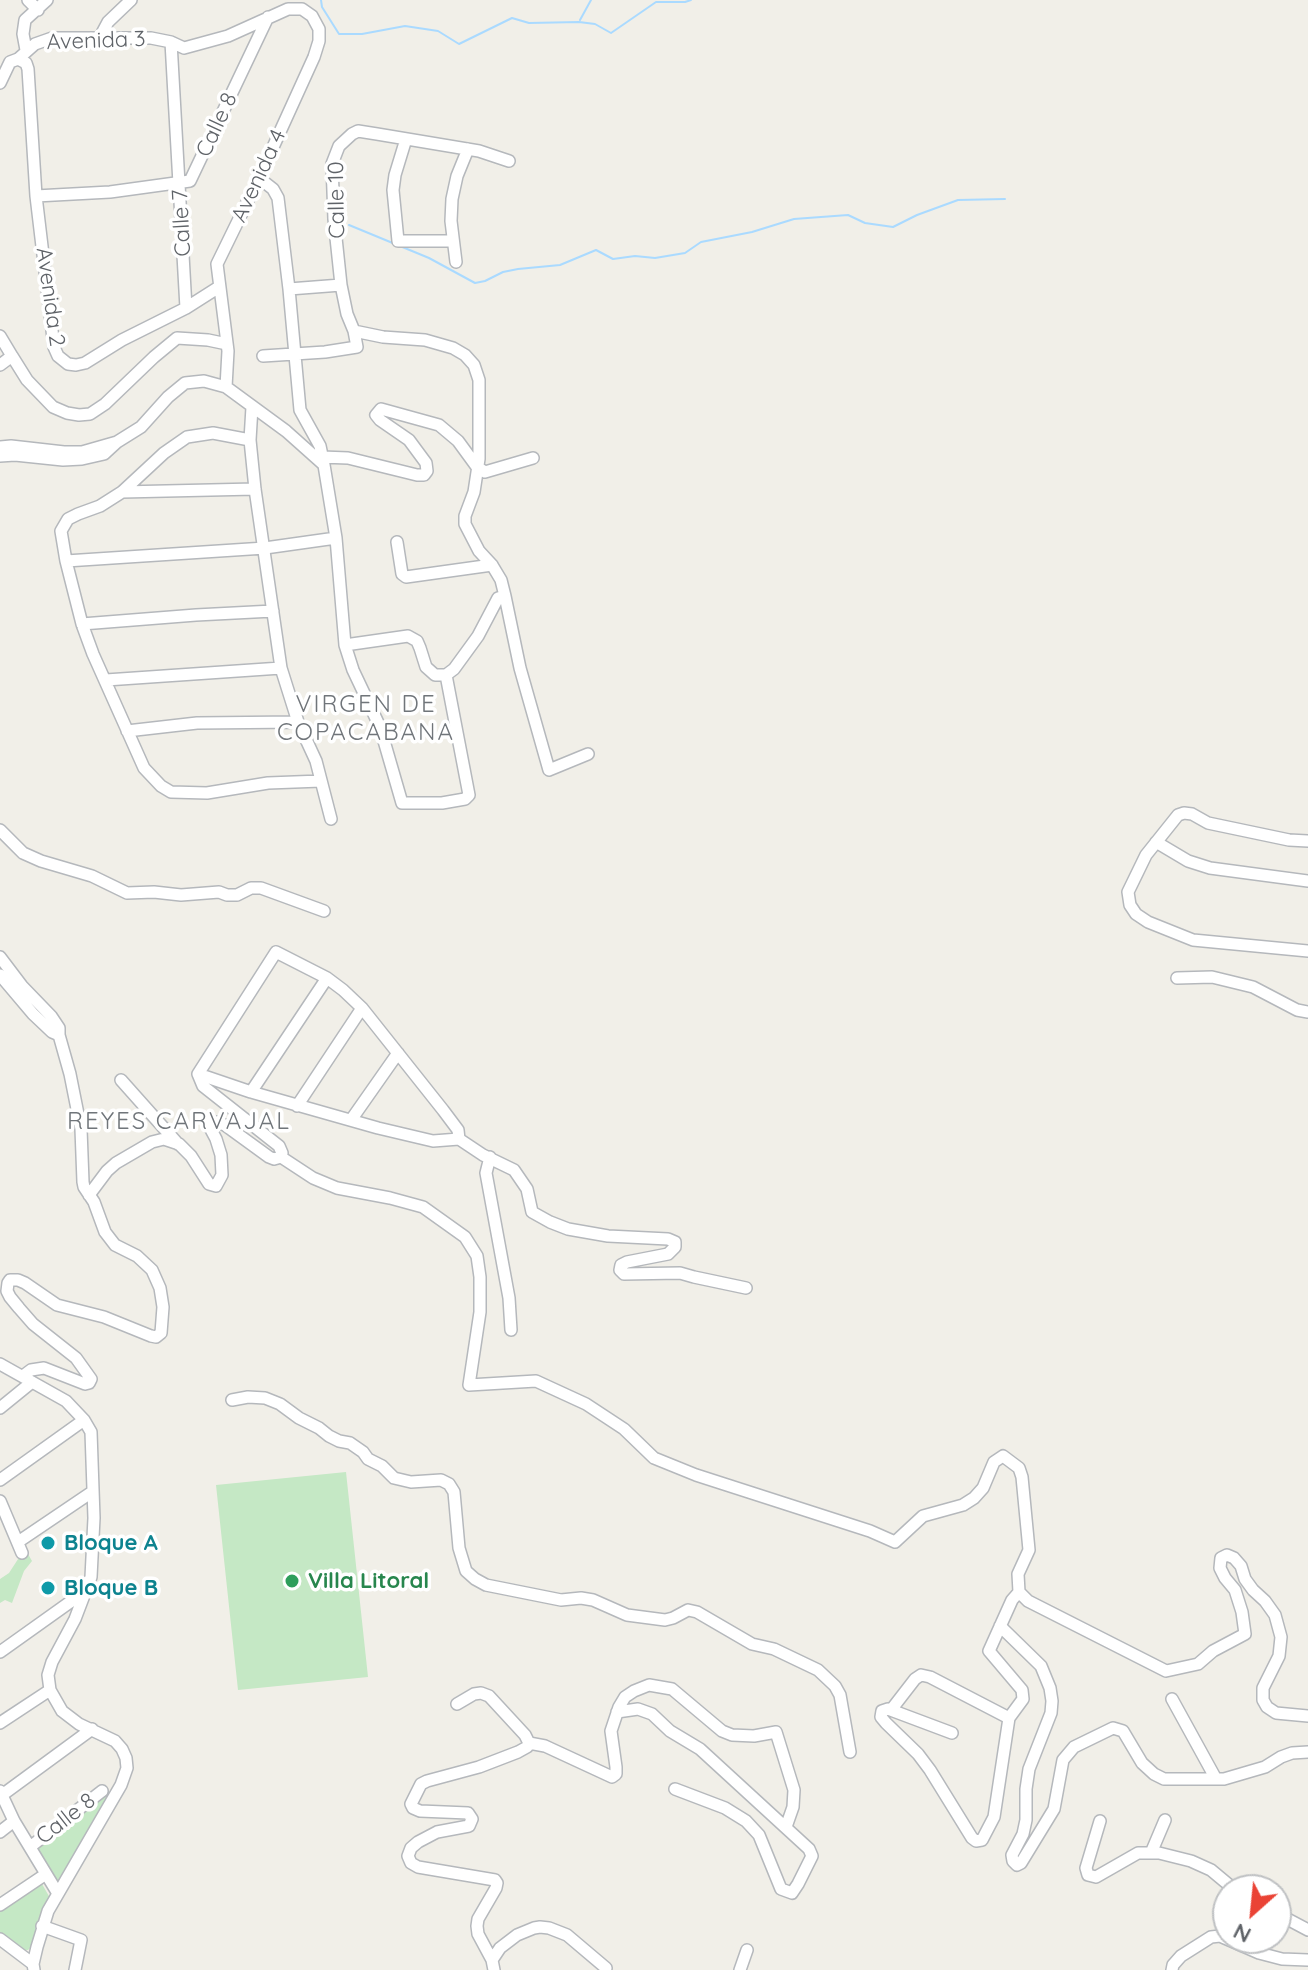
<!DOCTYPE html>
<style>
body{margin:0}
#map{position:relative;width:1308px;height:1970px;overflow:hidden;background:#f1efe8;font-family:Quicksand,sans-serif}
canvas{display:block}
.north{position:absolute;left:1212px;top:1874px;width:80px;height:80px;box-sizing:border-box;background:#fff;border:2px solid #bfc1c3;border-radius:50%;rotate:207deg;font-size:22px;font-weight:700;line-height:32px;text-align:center;color:#5f6368}
.north::after{content:'';display:block;margin:auto;width:28px;height:36px;background:#ea4335;clip-path:polygon(50% 0,100% 100%,50% 72%,0 100%)}
</style>
<div id="map">
<canvas width="1308" height="1970"></canvas>
<div class="north">N</div>
</div>
<script>
const g = document.querySelector('canvas').getContext('2d');
g.lineJoin = 'round';
function fillPath(path, color) {
  g.fillStyle = color;
  g.fill(path, 'evenodd');
}
function toPath(rows) {
  const path = new Path2D();
  for (const r of rows) {
    path.moveTo(r[0], r[1]);
    for (let i = 2; i < r.length; i += 2) path.lineTo(r[i], r[i + 1]);
  }
  return path;
}
function strokePath(path, color, width, dash) {
  g.strokeStyle = color;
  g.lineWidth = width;
  g.lineCap = dash ? 'butt' : 'round';
  g.setLineDash(dash || []);
  g.stroke(path);
}
function label(font, color, halo, rows, align = 'center') {
  g.font = font + ' Quicksand,sans-serif';
  g.lineWidth = 7;
  g.setLineDash([]);
  g.textBaseline = 'middle';
  g.strokeStyle = halo;
  g.fillStyle = color;
  for (const [text, x, y, turn = 0] of rows) {
    g.save();
    g.translate(x, y);
    g.rotate((+turn || 0) * Math.PI / 180);
    g.textAlign = isNaN(turn) ? turn : align;
    if (halo) g.strokeText(text, 0, 0);
    g.fillText(text, 0, 0);
    g.restore();
  }
}
fillPath(toPath([
 [346,1472,368,1677,238,1690,216,1485],
 [22,1553,28,1554,32,1561,24,1571,12,1603,5,1600,0,1603,0,1579,9,1573],
 [106,1795,106,1801,57,1883,36,1851,37,1846],
 [38,1884,42,1884,50,1898,33,1946,28,1950,19,1950,0,1935,0,1911]
]), '#c5e8c5');
strokePath(toPath([
 [321,0,322,7,339,34,362,34,405,26,438,31,459,44,512,18,529,23,579,22,595,24,611,33,656,2,685,2,691,0],
 [580,20,591,0],
 [349,225,429,258,475,283,485,281,503,272,518,269,560,265,596,250,613,259,635,256,655,258,685,253,701,242,752,232,794,219,848,215,865,223,893,227,917,215,958,200,1005,199]
]), '#aadaff', 2);
const minor = toPath([
 [28,0,38,10],
 [100,37,108,22,131,0],
 [171,42,186,308],
 [26,50,23,34,25,20,47,0],
 [18,59,26,63,28,69,36,196,54,347,58,356,68,364,76,365,85,363,122,340,186,308,219,287],
 [0,83,10,62,18,59,35,44,52,38,151,38,171,42,184,48,228,36,288,9,302,9,312,16,319,29,319,41,314,57,259,178,217,264,228,351,226,387],
 [406,139,395,175,393,190,398,241,453,241],
 [259,178,273,189,278,198,289,289,300,410,320,446,324,465,336,538,345,645,353,670,380,727,402,803,442,803,465,799,469,795,446,675],
 [36,196,110,192,190,181,268,17],
 [456,262,451,221,452,199,457,176,468,149],
 [341,285,347,314,354,331,383,337,425,340,453,348,465,355,474,365,479,380,479,459,474,492,465,516,465,524,479,551,492,565,501,580,505,596],
 [289,289,341,285,334,219,332,164,339,146,352,134,358,131,377,134,479,151,509,161],
 [0,336,12,356,0,365],
 [12,356,27,380,53,407,67,413,79,415,90,414,105,404,154,357,177,338,208,340,227,344],
 [263,356,325,352,357,347,354,331],
 [252,407,250,440,255,489,281,668,298,722,316,761,331,819],
 [250,440,213,433,187,437,164,453,122,492,100,506,78,514,68,519,61,531,66,561,82,624,93,654,144,768,161,786,171,792,207,793,268,783,321,781],
 [0,447,11,446,64,452,82,452,117,442],
 [0,456,15,455,63,460,82,459,104,454,117,442,141,427,168,397,185,383,204,381,226,387,286,431,323,464],
 [322,457,348,458,417,475,424,475,427,471,426,463,409,440,380,420,376,415,381,409,439,425,458,441,477,467,485,472,533,458],
 [122,492,255,489],
 [397,542,402,574,406,577,492,565],
 [66,561,265,548,336,538],
 [82,624,196,615,273,611],
 [345,645,408,636,417,641,420,648,426,667,435,675,446,675,454,669,478,636,498,598,505,596,520,668,549,770,588,754],
 [106,680,281,668],
 [127,731,197,723,298,722],
 [0,830,23,853,41,861,92,876,127,893,154,892,181,895,219,892,227,895,237,895,251,888,261,888,324,911],
 [1308,841,1289,840,1208,823,1192,814,1184,813,1178,815,1146,855,1128,892,1130,905,1136,914,1148,922,1193,940,1308,951],
 [1156,842,1188,861,1210,868,1308,881],
 [0,957,22,986,51,1016,59,1028,59,1035,70,1074,81,1129,83,1182,84,1187,94,1202,105,1232,115,1245,137,1256,152,1270,160,1288,163,1307,161,1333,156,1337,151,1336,104,1317,57,1305,25,1283,18,1280,10,1280,8,1283,7,1291,10,1297,19,1308,33,1324,76,1358,91,1379,89,1383,85,1384,44,1368,31,1370,23,1376],
 [0,975,33,1014,52,1032,59,1035],
 [1177,978,1212,977,1253,987,1297,1010,1308,1012],
 [198,1074,276,952,327,978,343,990,362,1008,443,1110,458,1130,459,1139],
 [198,1074,251,1092,378,1128,433,1141,459,1139],
 [121,1080,178,1144],
 [251,1092,327,978],
 [297,1106,362,1008],
 [351,1120,398,1053],
 [459,1139,483,1155,514,1170,527,1189,532,1212,550,1222,568,1229,608,1236,668,1239,675,1242,675,1247,668,1254,627,1262,621,1265,620,1270,624,1274,680,1273,694,1277,746,1288],
 [281,1157,313,1178,337,1188,390,1198,423,1207,465,1237,477,1256,480,1277,480,1312,469,1385,536,1381,586,1404,624,1429,654,1458,696,1475,870,1531,895,1542,923,1516,963,1505,974,1498,983,1488,994,1462,1003,1456,1019,1468,1022,1477,1029,1550,1018,1574,1019,1592,1028,1601,1166,1671,1198,1664,1213,1651,1245,1634,1242,1612,1235,1590,1225,1578,1220,1568,1221,1558,1227,1555,1234,1558,1241,1566,1245,1579,1253,1590,1265,1601,1275,1615,1281,1637,1279,1656,1263,1688,1263,1700,1267,1707,1276,1713,1308,1716],
 [490,1157,486,1173,509,1298,511,1330],
 [89,1195,107,1171,116,1163,152,1142,164,1139,179,1144,191,1156,209,1184,216,1186,222,1175,221,1155,216,1139,208,1124,212,1121,225,1125,269,1157,274,1159,281,1157,282,1153,279,1146,203,1086,198,1074],
 [0,1364,66,1401,84,1420,91,1432,94,1518,91,1577,75,1619,52,1662,48,1675,50,1690,62,1711,79,1724,115,1741,122,1749,126,1758,127,1768,121,1785,48,1911,37,1947,33,1964,34,1970],
 [232,1400,248,1397,265,1398,280,1404,299,1418,319,1428,329,1436,339,1441,350,1443,363,1452,368,1459,382,1466,394,1478,411,1482,441,1480,449,1484,454,1492,459,1548,466,1571,475,1579,486,1585,561,1600,581,1598,593,1600,627,1615,665,1620,673,1618,688,1610,697,1612,752,1644,774,1649,818,1670,835,1686,840,1695,850,1752],
 [0,1408,32,1382],
 [0,1480,84,1420],
 [0,1501,22,1553],
 [18,1542,92,1492],
 [1000,1626,1041,1666,1050,1688,1052,1701,1051,1713,1029,1769,1026,1789,1026,1820,1023,1834,1012,1855,1013,1861,1017,1865,1021,1863,1054,1809,1063,1760,1074,1747,1113,1728,1123,1731,1142,1763,1154,1774,1164,1779,1224,1779,1265,1767,1281,1757,1292,1753,1308,1752],
 [0,1652,80,1595,84,1595],
 [1172,1699,1216,1779],
 [457,1704,474,1694,481,1693,489,1696,525,1735,529,1743,527,1747,518,1752,479,1767,427,1781,421,1784,411,1804,413,1808,420,1811,468,1813,472,1819,469,1826,437,1832,418,1842,411,1848,408,1856,411,1863,418,1867,495,1880,497,1883,496,1888,478,1919,477,1926,478,1934,492,1960,494,1970],
 [891,1710,915,1679,921,1675,930,1677,1009,1718],
 [617,1712,638,1709,652,1714,670,1731,700,1749,809,1849,812,1856,798,1884,792,1893,781,1889,759,1835,746,1821,725,1808,675,1789],
 [0,1723,50,1690],
 [952,1733,888,1709,882,1711,881,1717,886,1723,918,1754,930,1770,972,1838,976,1841,982,1840,994,1817,1009,1718,1023,1699,1022,1690,989,1651,1012,1600,1019,1592],
 [529,1743,545,1746,612,1777,616,1774,616,1767,611,1731,619,1707,625,1697,634,1691,649,1685,672,1689,722,1731,732,1735,754,1736,776,1732,794,1790,793,1807,786,1827],
 [0,1791,14,1821,57,1892],
 [2,1795,92,1729],
 [1100,1821,1086,1868,1088,1875,1096,1877,1138,1853,1159,1853,1191,1861,1211,1870,1235,1890],
 [0,1832,14,1821],
 [30,1847,102,1791],
 [1151,1853,1165,1820],
 [0,1905,46,1874],
 [1276,1913,1308,1930],
 [42,1926,81,1940,75,1970],
 [0,1939,33,1964],
 [492,1960,500,1948,517,1935,534,1928,540,1927,549,1928,567,1935,606,1968],
 [740,1970,747,1950],
 [1172,1970,1173,1965,1181,1956,1211,1937,1220,1936,1259,1953,1282,1959,1308,1960]
]);
strokePath(minor, '#b5b8bc', 14);
strokePath(minor, '#fff', 11);
for (const [x, y, r, color] of [
 [48,1543,8,"#0f9aa8"],
 [292,1581,8,"#2e9e5b"],
 [48,1588,8,"#0f9aa8"]
]) {
  const dot = new Path2D();
  dot.arc(x, y, r, 0, 2 * Math.PI);
  g.fillStyle = color;
  g.fill(dot);
  strokePath(dot, '#fff', 3);
}
label('22px', '#5f6368', '#fff', [
 ["Avenida 3",96,41,-2],
 ["Calle 8",217,125,-65],
 ["Avenida 4",259,176,-65],
 ["Calle 10",337,200,-91],
 ["Calle 7",182,223,-93],
 ["Avenida 2",50,297,82],
 ["Calle 8",66,1819,-38]
]);
label('bold 22px', '#0d838f', '#fff', [
 ["Bloque A",64,1543],
 ["Bloque B",64,1588]
], 'left');
label('bold 22px', '#27864d', '#fff', [
 ["Villa Litoral",308,1581]
], 'left');
g.letterSpacing = '2px';
label('24px', '#70757a', '#fff', [
 ["VIRGEN DE",366,705],
 ["COPACABANA",366,733],
 ["REYES CARVAJAL",179,1122]
]);
g.letterSpacing = '0px';
</script>
